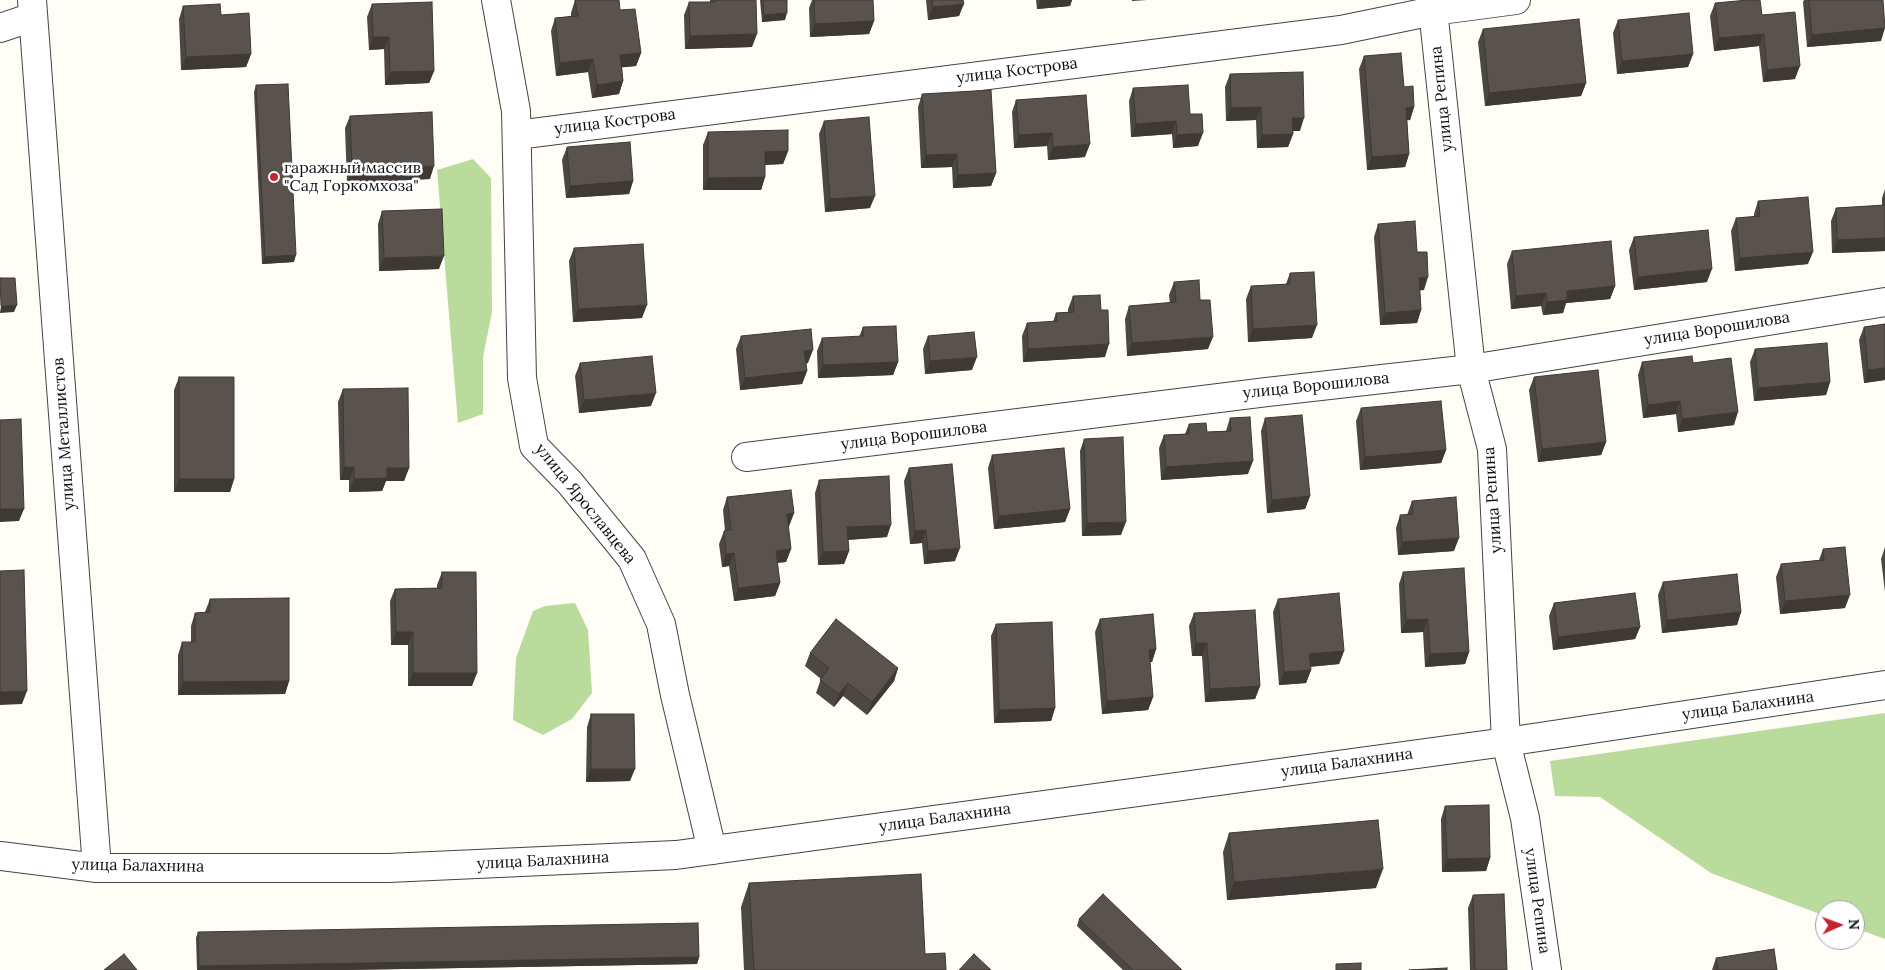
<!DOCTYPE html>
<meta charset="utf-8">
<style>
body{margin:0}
#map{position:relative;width:1885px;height:970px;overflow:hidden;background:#fffdf5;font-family:Lora,serif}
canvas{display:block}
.north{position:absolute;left:1815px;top:900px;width:50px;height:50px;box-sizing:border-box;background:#fff;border:1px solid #a0a0a0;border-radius:50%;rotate:88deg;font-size:14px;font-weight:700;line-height:20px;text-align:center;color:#111}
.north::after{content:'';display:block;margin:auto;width:18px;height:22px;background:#c4262e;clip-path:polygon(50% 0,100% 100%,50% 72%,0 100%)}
</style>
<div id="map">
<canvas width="1885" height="970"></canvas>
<div class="north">N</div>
</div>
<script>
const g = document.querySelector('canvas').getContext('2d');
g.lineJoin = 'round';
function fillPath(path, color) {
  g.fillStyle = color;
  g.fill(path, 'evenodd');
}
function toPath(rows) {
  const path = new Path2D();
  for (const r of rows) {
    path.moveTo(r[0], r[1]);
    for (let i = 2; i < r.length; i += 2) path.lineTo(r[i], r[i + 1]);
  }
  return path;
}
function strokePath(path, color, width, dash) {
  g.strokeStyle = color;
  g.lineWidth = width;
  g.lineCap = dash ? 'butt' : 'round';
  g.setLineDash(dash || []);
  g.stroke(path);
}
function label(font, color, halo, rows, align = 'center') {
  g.font = font + ' Lora,serif';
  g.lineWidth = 5;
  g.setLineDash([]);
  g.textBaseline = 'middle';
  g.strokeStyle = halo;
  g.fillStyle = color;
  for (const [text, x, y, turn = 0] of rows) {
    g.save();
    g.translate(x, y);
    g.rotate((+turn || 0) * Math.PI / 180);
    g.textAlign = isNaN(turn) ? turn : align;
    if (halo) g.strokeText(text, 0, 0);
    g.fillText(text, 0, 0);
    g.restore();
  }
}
fillPath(toPath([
 [473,159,491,178,492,312,483,357,483,414,458,423,437,170],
 [575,603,588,630,592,693,572,719,543,735,513,720,516,658,533,611,545,606],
 [1885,713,1885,939,1855,928,1855,910,1825,910,1825,916,1711,873,1600,797,1555,796,1550,761]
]), '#b9dc9c');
const minor = toPath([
 [496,0,516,111,522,378,534,446,570,483,632,559,661,624,675,695,712,850],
 [1432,0,1471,369,1492,449,1506,742,1525,818,1547,970],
 [0,28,33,17],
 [517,135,1341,30,1433,11,1516,0],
 [746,457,1267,392,1471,369,1885,302]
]);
const tertiary = toPath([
 [32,0,97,868],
 [0,856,97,868,388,868,676,855,1506,742,1885,685]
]);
strokePath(minor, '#444', 30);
strokePath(tertiary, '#444', 30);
strokePath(minor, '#fff', 28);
strokePath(tertiary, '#fff', 28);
fillPath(toPath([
 [575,0,620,10,641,53,636,66,622,67,623,81,619,94,592,98,588,72,556,76,551,31,555,18,571,16,571,13],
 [710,0,756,0,752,47,685,49,684,15,689,2,710,2],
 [760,0,787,0,785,20,762,22],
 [812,0,873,0,874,21,869,34,810,37,809,8],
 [926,0,963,0,959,16,928,20],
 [1036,0,1072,0,1070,6,1037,9],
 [1804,0,1883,0,1881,41,1807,47,1803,2],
 [1715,3,1762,15,1795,79,1763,82,1759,46,1714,51,1710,16],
 [372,4,434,71,429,83,385,85,384,49,369,50,367,17],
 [183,6,221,15,251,54,246,67,181,70,179,19],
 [1618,20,1693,54,1688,67,1617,74,1613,33],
 [1483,29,1586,83,1581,96,1485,106,1478,42],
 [1364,56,1414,107,1410,120,1407,120,1409,154,1405,167,1367,170,1359,69],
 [1230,74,1300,131,1293,131,1293,134,1288,147,1257,148,1256,120,1226,121,1225,87],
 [256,85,294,262,262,264,254,92],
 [1133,88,1190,114,1198,146,1173,148,1172,134,1131,137,1129,101],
 [922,94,996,173,991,186,953,188,952,167,921,168,918,107],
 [1016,100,1085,157,1048,160,1047,146,1014,148,1012,112],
 [350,116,430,179,347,183,345,128],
 [824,121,870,208,825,212,819,134],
 [708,132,788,151,783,164,765,165,765,177,761,190,703,190,703,145],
 [567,147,633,181,629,194,566,198,562,160],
 [1885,189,1885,251,1832,253,1831,221,1836,208,1882,206,1882,198],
 [1758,201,1808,264,1735,271,1731,231,1736,218,1754,217,1754,214],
 [382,211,439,269,379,271,378,224],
 [1378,224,1417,252,1424,290,1420,290,1421,310,1417,323,1380,325,1374,237],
 [1634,237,1707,282,1634,290,1629,250],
 [574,248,642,318,573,322,569,261],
 [1512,251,1615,286,1610,299,1566,303,1563,313,1543,315,1541,306,1511,309,1507,264],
 [1290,273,1312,338,1248,342,1246,299,1251,286,1286,284],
 [1174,282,1208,349,1127,356,1125,319,1129,306,1170,303,1169,295],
 [1073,296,1101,310,1105,357,1023,362,1022,336,1027,323,1053,322,1056,313,1068,312,1068,309],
 [1885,324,1885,380,1864,383,1859,340,1864,327],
 [863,327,898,362,893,375,818,378,817,351,822,338,859,337],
 [741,336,808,363,806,364,807,371,802,384,740,390,736,349],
 [928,336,972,370,925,374,923,349],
 [1755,349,1830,382,1826,395,1754,401,1750,362],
 [1642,362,1693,363,1734,425,1678,432,1676,414,1643,418,1638,375],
 [580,363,651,406,579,413,575,376],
 [179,377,234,479,230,492,174,492,174,390],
 [1534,377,1606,442,1601,455,1538,462,1529,390],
 [343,389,409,468,404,481,386,481,382,491,349,492,349,480,340,480,338,402],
 [1361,408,1446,450,1441,463,1360,470,1356,421],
 [1230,418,1248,474,1161,480,1159,448,1164,435,1185,434,1189,424,1207,432,1226,431],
 [1265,418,1310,496,1305,509,1267,513,1261,431],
 [1084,439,1121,535,1082,536,1080,451],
 [992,455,1070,509,1065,522,994,529,988,468],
 [909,468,955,561,924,564,922,543,910,544,904,481],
 [819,480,887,537,848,540,849,551,844,564,818,565,815,493],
 [727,497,794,513,789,526,788,526,791,549,786,562,777,563,780,583,775,596,734,601,729,566,722,567,719,544,724,531,725,531,723,510],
 [1412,501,1454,551,1398,555,1396,528,1400,515,1407,515],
 [1885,547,1885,592,1881,559],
 [1823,549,1845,608,1780,614,1776,577,1781,564,1819,560],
 [442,572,472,686,408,686,408,645,391,645,390,601,395,589,437,588,437,585],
 [1403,572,1469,652,1465,664,1425,667,1423,632,1401,633,1399,584],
 [1663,582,1741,612,1737,625,1662,633,1658,595],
 [210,599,289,681,285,694,178,695,178,655,182,642,191,642,191,626,195,613,205,612],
 [1278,599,1344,651,1339,664,1310,667,1311,670,1306,683,1279,685,1273,612],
 [1554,603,1640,627,1635,639,1553,650,1549,616],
 [1194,613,1260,686,1255,699,1205,702,1202,656,1192,656,1189,626],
 [1100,619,1156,649,1152,662,1150,662,1153,697,1148,710,1102,714,1095,632],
 [996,624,1055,708,1051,721,994,723,991,636],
 [810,653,898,668,894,681,867,715,843,696,834,707,816,693,821,679,805,666],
 [591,714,630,781,586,782,587,727],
 [1445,806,1490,858,1486,871,1442,872,1441,819],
 [1229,833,1376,888,1227,900,1223,852],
 [749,883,925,954,946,970,744,970,741,907],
 [1473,895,1507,970,1470,970,1468,908],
 [1079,919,1182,970,1123,970,1077,926],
 [198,932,699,957,697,964,343,970,197,970,196,938],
 [1716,958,1777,970,1712,970]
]), '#4d4742');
fillPath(toPath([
 [1041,0,1072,0,1070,6,1037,9],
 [1132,0,1147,0,1132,1],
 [964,4,959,16,928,20,933,7],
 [787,13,785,20,762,22,764,15],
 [874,21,869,34,810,37,815,24],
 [1885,28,1881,41,1807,47,1812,35],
 [757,34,752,47,685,49,690,36],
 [1764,34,1759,46,1714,51,1719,38],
 [373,37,389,37,384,49,369,50],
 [641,53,636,66,616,68,620,55],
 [251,54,246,67,181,70,186,57],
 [1693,54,1688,67,1617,74,1622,61],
 [593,59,588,72,556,76,560,63],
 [1800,66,1795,79,1763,82,1767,70],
 [434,71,429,83,385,85,390,72],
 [623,81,619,94,592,98,597,85],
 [1586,83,1581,96,1485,106,1489,93],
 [1261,107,1256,120,1226,121,1231,108],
 [1414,107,1410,120,1401,121,1406,108],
 [1292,118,1304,118,1300,131,1288,131],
 [1176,121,1172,134,1131,137,1136,124],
 [1052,133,1047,146,1014,148,1019,135],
 [1203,133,1198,146,1173,148,1177,135],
 [1293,134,1288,147,1257,148,1262,135],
 [1090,144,1085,157,1048,160,1053,147],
 [788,151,783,164,760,165,765,152],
 [957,154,952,167,921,168,926,155],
 [1409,154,1405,167,1367,170,1372,157],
 [434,166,430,179,347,183,352,170],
 [996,173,991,186,953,188,958,175],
 [765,177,761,190,703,190,708,178],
 [633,181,629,194,566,198,570,186],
 [875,196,870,208,825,212,830,199],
 [1885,238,1885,251,1832,253,1837,240],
 [1813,252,1808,264,1735,271,1740,258],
 [296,255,294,262,262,264,265,257],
 [444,256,439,269,379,271,384,258],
 [1712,269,1707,282,1634,290,1638,277],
 [1428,277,1424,290,1415,291,1419,278],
 [1615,286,1610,299,1566,303,1563,313,1543,315,1547,302,1567,291],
 [1546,293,1541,306,1511,309,1516,296],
 [17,305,14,312,0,313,1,306],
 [647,305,642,318,573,322,578,309],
 [1421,310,1417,323,1380,325,1385,313],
 [1317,325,1312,338,1248,342,1253,329],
 [1213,337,1208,349,1127,356,1132,343],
 [1109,344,1105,357,1023,362,1028,349],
 [813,350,808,363,800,364,804,351],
 [977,357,972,370,925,374,930,361],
 [898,362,893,375,818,378,823,365],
 [1885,368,1885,380,1864,383,1868,370],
 [807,371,802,384,740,390,745,378],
 [1830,382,1826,395,1754,401,1758,388],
 [656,393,651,406,579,413,584,400],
 [1680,401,1676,414,1643,418,1648,405],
 [1738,412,1734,425,1678,432,1682,419],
 [1606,442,1601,455,1538,462,1542,449],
 [1446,450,1441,463,1360,470,1365,457],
 [1253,461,1248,474,1161,480,1166,467],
 [344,467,354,467,349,480,340,480],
 [387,468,409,468,404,481,386,481,382,491,349,492,354,479],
 [179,479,234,479,230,492,174,492],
 [1310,496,1305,509,1267,513,1272,500],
 [0,509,24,509,19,521,0,522],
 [1070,509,1065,522,994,529,999,516],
 [794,513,789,526,782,527,787,514],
 [1126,522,1121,535,1082,536,1087,523],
 [891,525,887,537,843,540,847,527],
 [926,530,922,543,910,544,915,531],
 [1459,538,1454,551,1398,555,1402,542],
 [960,548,955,561,924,564,928,551],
 [791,549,786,562,771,563,776,551],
 [849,551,844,564,818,565,823,552],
 [734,553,729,566,722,567,726,554],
 [780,583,775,596,734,601,738,588],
 [1850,595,1845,608,1780,614,1785,601],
 [1741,612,1737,625,1662,633,1667,620],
 [1428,619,1423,632,1401,633,1406,620],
 [1640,627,1635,639,1553,650,1558,637],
 [396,632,413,632,408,645,391,645],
 [1196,643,1207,643,1202,656,1192,656],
 [1156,649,1152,662,1144,663,1149,650],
 [1344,651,1339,664,1304,667,1309,654],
 [1469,652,1465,664,1425,667,1430,654],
 [898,668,894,681,867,715,872,702],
 [1311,670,1306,683,1279,685,1284,672],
 [413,673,477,673,472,686,408,686],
 [289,681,285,694,178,695,183,682],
 [848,683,843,696,834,707,839,694],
 [1260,686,1255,699,1205,702,1210,689],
 [27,691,22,704,0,705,0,692],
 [1153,697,1148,710,1102,714,1107,701],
 [1055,708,1051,721,994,723,999,710],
 [591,769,635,769,630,781,586,782],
 [1490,858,1486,871,1442,872,1447,859],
 [1383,869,1376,888,1227,900,1234,882],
 [699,957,697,964,343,970,198,970,199,966]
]), '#3f3936');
const building = toPath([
 [575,0,619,0,620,10,635,9,641,53,620,55,623,81,597,85,593,59,560,63,555,18,578,16,575,0],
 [715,0,756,0,757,34,690,36,689,2,715,2,715,0],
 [763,0,787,0,787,13,764,15,763,0],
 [814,0,873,0,874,21,815,24,814,0],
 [932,0,963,0,964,4,933,7,932,0],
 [1748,0,1760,0,1762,15,1795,12,1800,66,1767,70,1764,34,1719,38,1715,3,1748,0],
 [1809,0,1883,0,1885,28,1812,35,1809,0],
 [432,2,434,71,390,72,389,37,373,37,372,4,432,2],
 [220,4,221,15,249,13,251,54,186,57,183,6,220,4],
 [1689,13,1693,54,1622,61,1618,20,1689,13],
 [1579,19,1586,83,1489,93,1483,29,1579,19],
 [1401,53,1404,87,1413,86,1414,107,1406,108,1409,154,1372,157,1364,56,1401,53],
 [1303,72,1304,118,1292,118,1293,134,1262,135,1261,107,1231,108,1230,74,1303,72],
 [288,84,296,255,265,257,256,85,288,84],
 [1188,85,1190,114,1202,114,1203,133,1177,135,1176,121,1136,124,1133,88,1188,85],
 [991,90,996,173,958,175,957,154,926,155,922,94,991,90],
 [1086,95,1090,144,1053,147,1052,133,1019,135,1016,100,1086,95],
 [432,112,434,166,352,170,350,116,432,112],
 [869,117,875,196,830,199,824,121,869,117],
 [788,130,788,151,765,152,765,177,708,178,708,132,788,130],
 [630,142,633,181,570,186,567,147,630,142],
 [1808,197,1813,252,1740,258,1736,218,1760,216,1758,201,1808,197],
 [1885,205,1885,238,1837,240,1836,208,1885,205],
 [442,209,444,256,384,258,382,211,442,209],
 [1415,221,1417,252,1427,252,1428,277,1419,278,1421,310,1385,313,1378,224,1415,221],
 [1708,230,1712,269,1638,277,1634,237,1708,230],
 [1611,241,1615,286,1567,291,1567,300,1547,302,1546,293,1516,296,1512,251,1611,241],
 [643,244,647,305,578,309,574,248,643,244],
 [1314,272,1317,325,1253,329,1251,286,1290,284,1290,273,1314,272],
 [0,278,15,278,17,305,1,306,0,278],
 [1199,280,1200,300,1210,300,1213,337,1132,343,1129,306,1176,302,1174,282,1199,280],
 [1100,295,1101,310,1108,310,1109,344,1028,349,1027,323,1057,321,1056,313,1074,312,1073,296,1100,295],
 [1885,324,1885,368,1868,370,1864,327,1885,324],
 [896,326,898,362,823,365,822,338,863,336,863,327,896,326],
 [811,329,813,350,804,351,807,371,745,378,741,336,811,329],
 [974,332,977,357,930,361,928,336,974,332],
 [1827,343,1830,382,1758,388,1755,349,1827,343],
 [652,356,656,393,584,400,580,363,652,356],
 [1692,356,1693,363,1731,358,1738,412,1682,419,1680,401,1648,405,1642,362,1692,356],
 [1598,370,1606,442,1542,449,1534,377,1598,370],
 [179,377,234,377,234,479,179,479,179,377],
 [408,388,409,468,387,468,387,478,354,479,354,467,344,467,343,389,408,388],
 [1441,401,1446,450,1365,457,1361,408,1441,401],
 [1302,415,1310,496,1272,500,1265,418,1302,415],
 [1250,417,1253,461,1166,467,1164,435,1189,434,1189,424,1206,423,1207,432,1231,431,1230,418,1250,417],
 [21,419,24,509,0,509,0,420,21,419],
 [1123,437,1126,522,1087,523,1084,439,1123,437],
 [1064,448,1070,509,999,516,992,455,1064,448],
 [952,464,960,548,928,551,926,530,915,531,909,468,952,464],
 [889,476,891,525,847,527,849,551,823,552,819,480,889,476],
 [791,490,794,513,787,514,791,549,776,551,780,583,738,588,734,553,726,554,724,531,731,530,727,497,791,490],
 [1456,497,1459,538,1402,542,1400,515,1413,514,1412,501,1456,497],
 [1845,547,1850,595,1785,601,1781,564,1824,560,1823,549,1845,547],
 [1464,568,1469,652,1430,654,1428,619,1406,620,1403,572,1464,568],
 [24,570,27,691,0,692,0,571,24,570],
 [442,572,476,572,477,673,413,673,413,632,396,632,395,589,442,588,442,572],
 [1737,574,1741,612,1667,620,1663,582,1737,574],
 [1339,593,1344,651,1309,654,1311,670,1284,672,1278,599,1339,593],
 [1635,593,1640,627,1558,637,1554,603,1635,593],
 [289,598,289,681,183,682,182,642,195,642,195,613,210,612,210,599,289,598],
 [1255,610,1260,686,1210,689,1207,643,1196,643,1194,613,1255,610],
 [1153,614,1156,649,1149,650,1153,697,1107,701,1100,619,1153,614],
 [836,619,898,668,872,702,848,683,839,694,820,680,829,668,810,653,836,619],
 [1052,622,1055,708,999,710,996,624,1052,622],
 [591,714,634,714,635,769,591,769,591,714],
 [1489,805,1490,858,1447,859,1445,806,1489,805],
 [1378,820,1383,869,1234,882,1229,833,1378,820],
 [921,874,925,954,945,953,946,970,754,970,749,883,921,874],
 [1103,894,1182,970,1133,970,1079,919,1103,894],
 [1504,894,1507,970,1475,970,1473,895,1504,894],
 [698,923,699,957,199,966,198,932,698,923],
 [1774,949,1777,970,1718,970,1716,958,1774,949],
 [124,954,137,970,104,970,124,954],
 [974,954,991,970,959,970,974,954],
 [1361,963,1361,970,1336,970,1336,964,1361,963],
 [1447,968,1447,970,1409,970,1447,968]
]);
fillPath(building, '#5a524d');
strokePath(building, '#3f3936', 1);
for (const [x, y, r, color] of [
 [274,177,5,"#c4262e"]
]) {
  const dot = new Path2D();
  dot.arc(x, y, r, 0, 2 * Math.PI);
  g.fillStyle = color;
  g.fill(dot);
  strokePath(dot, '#fff', 2);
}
label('16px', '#111', '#fff', [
 ["улица Кострова",1017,71,-7],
 ["улица Репина",1442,99,-96],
 ["улица Кострова",615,122,-7],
 ["улица Ворошилова",1717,329,-9],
 ["улица Ворошилова",1316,386,-6],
 ["улица Металлистов",64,434,-94],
 ["улица Ворошилова",914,436,-7],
 ["улица Репина",1493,500,-94],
 ["улица Ярославцева",585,504,51],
 ["улица Балахнина",1748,706,-8],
 ["улица Балахнина",1347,763,-8],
 ["улица Балахнина",945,818,-8],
 ["улица Балахнина",543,861,-3],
 ["улица Балахнина",138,866,1],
 ["улица Репина",1537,901,82]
]);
label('16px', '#111', '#fff', [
 ["гаражный массив",284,168],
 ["\"Сад Горкомхоза\"",284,186]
], 'left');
</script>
